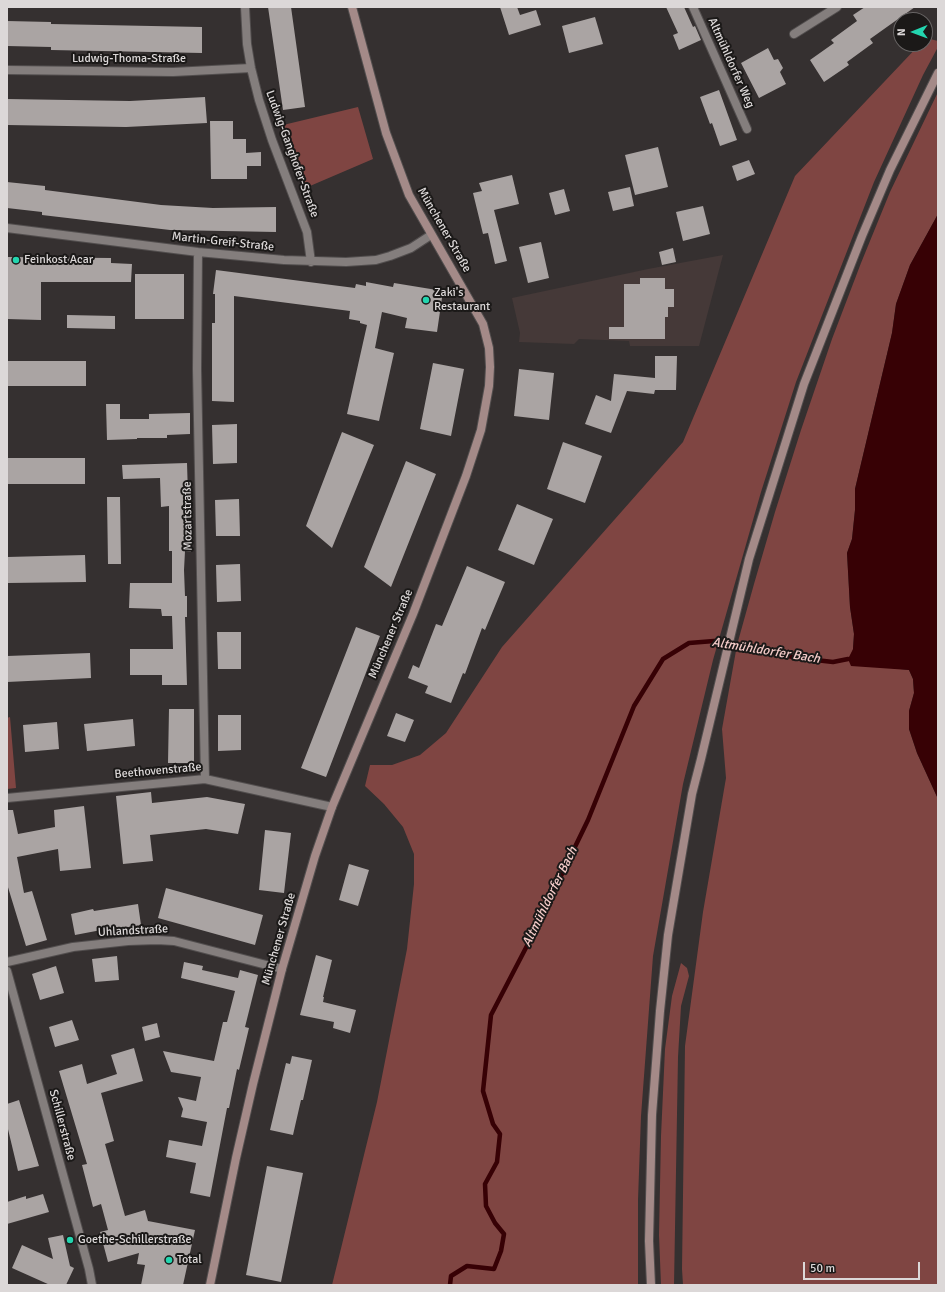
<!DOCTYPE html>
<meta charset="utf-8">
<style>
body{margin:0}
#map{position:relative;width:945px;height:1292px;overflow:hidden;background:#353030;font-family:Signika,sans-serif}
canvas{display:block}
.frame{position:absolute;inset:0;border:8px solid #dcd8d8;pointer-events:none}
.north{position:absolute;left:893px;top:12px;width:40px;height:40px;box-sizing:border-box;background:#1b1918;border:1px solid #686565;border-radius:50%;rotate:269deg;font-size:11px;font-weight:700;line-height:16px;text-align:center;color:#dcd8d8}
.north::after{content:'';display:block;margin:auto;width:14px;height:18px;background:#23d5af;clip-path:polygon(50% 0,100% 100%,50% 72%,0 100%)}
.scale{position:absolute;left:803px;top:1262px;width:117px;height:18px;box-sizing:border-box;border:2px solid #dcd8d8;border-top:0;padding-left:5px;font-size:12px;line-height:14px;white-space:nowrap;color:#dcd8d8;-webkit-text-stroke:3px #1b1918;paint-order:stroke}
</style>
<div id="map">
<canvas width="945" height="1292"></canvas>
<div class="frame"></div>
<div class="north">N</div>
<div class="scale">50 m</div>
</div>
<script>
const g = document.querySelector('canvas').getContext('2d');
g.lineJoin = 'round';
function fillPath(path, color) {
  g.fillStyle = color;
  g.fill(path, 'evenodd');
}
function toPath(rows) {
  const path = new Path2D();
  for (const r of rows) {
    path.moveTo(r[0], r[1]);
    for (let i = 2; i < r.length; i += 2) path.lineTo(r[i], r[i + 1]);
  }
  return path;
}
function strokePath(path, color, width, dash) {
  g.strokeStyle = color;
  g.lineWidth = width;
  g.lineCap = dash ? 'butt' : 'round';
  g.setLineDash(dash || []);
  g.stroke(path);
}
function label(font, color, halo, rows, align = 'center') {
  g.font = font + ' Signika,sans-serif';
  g.lineWidth = 4;
  g.setLineDash([]);
  g.textBaseline = 'middle';
  g.strokeStyle = halo;
  g.fillStyle = color;
  for (const [text, x, y, turn = 0] of rows) {
    g.save();
    g.translate(x, y);
    g.rotate((+turn || 0) * Math.PI / 180);
    g.textAlign = isNaN(turn) ? turn : align;
    if (halo) g.strokeText(text, 0, 0);
    g.fillText(text, 0, 0);
    g.restore();
  }
}
fillPath(toPath([
 [723,255,699,346,630,346,629,341,579,339,574,344,519,342,520,333,512,298,648,269]
]), '#453938');
fillPath(toPath([
 [926,38,938,41,938,47,923,75,874,182,796,382,761,492,713,660,683,784,653,956,641,1116,638,1200,638,1285,332,1285,377,1102,407,949,414,884,414,854,403,827,384,804,365,786,370,765,392,765,420,755,446,733,502,647,683,442,795,176,920,44,925,44],
 [938,92,938,214,910,265,896,304,892,333,855,489,855,510,852,539,847,553,850,607,854,634,853,649,883,667,909,670,913,679,914,693,909,711,909,729,917,753,938,799,938,1285,683,1285,682,1269,685,1046,703,912,726,778,722,729,737,645,754,584,775,512,801,430,832,339,861,263,890,192],
 [358,107,373,159,303,189,279,126],
 [10,717,16,788,7,789,7,718],
 [681,963,687,968,689,976,681,1006,678,1057,674,1285,661,1285,659,1235,661,1136,665,1049,672,996]
]), '#7f4542');
fillPath(toPath([
 [938,214,938,799,917,753,909,729,909,711,914,693,913,679,909,670,851,666,848,659,853,649,854,634,850,607,847,553,852,539,855,510,855,489,892,333,896,304,910,265]
]), '#370105');
strokePath(toPath([
 [450,1285,451,1276,467,1266,494,1269,501,1251,504,1234,495,1223,486,1206,485,1184,497,1162,500,1134,493,1124,483,1091,491,1015,530,940,588,820,634,706,663,659,689,643,714,641,798,658,833,662,848,659]
]), '#370105', 4.5);
fillPath(toPath([
 [268,7,291,7,305,107,283,110],
 [500,7,517,7,520,15,536,10,541,25,509,35],
 [666,7,684,7,693,27,695,26,701,40,679,50,673,35,678,33],
 [865,7,915,7,870,39,873,43,847,62,849,65,824,82,810,60,834,43,831,40,857,21,853,15],
 [595,17,603,44,569,53,562,26],
 [7,21,51,22,51,24,202,27,202,53,51,50,51,47,7,46],
 [768,48,774,60,778,59,783,68,780,72,786,84,759,98,741,63],
 [719,90,737,140,720,146,712,123,710,124,700,97],
 [205,97,207,123,126,127,7,125,7,99,130,101],
 [210,121,233,121,233,139,246,139,246,153,261,152,261,166,247,166,247,179,211,179],
 [658,147,668,187,635,195,625,155],
 [749,160,755,174,737,181,732,166],
 [512,175,519,204,494,210,507,261,495,264,488,233,483,234,473,193,482,191,479,183],
 [7,182,45,186,45,190,161,205,213,208,276,207,276,232,170,230,42,215,42,212,7,208],
 [630,187,634,206,613,211,608,192],
 [564,189,570,211,555,215,549,193],
 [703,206,710,234,683,241,676,212],
 [541,242,549,278,528,283,519,247],
 [673,248,676,262,662,265,659,252],
 [7,257,111,258,111,263,132,264,131,282,41,282,41,320,7,319],
 [216,270,355,288,356,284,366,286,366,282,393,287,394,283,443,291,437,332,405,328,407,318,382,312,375,348,394,353,379,421,347,414,367,325,360,323,360,321,349,319,350,311,234,296,234,402,212,401,212,323,215,323,215,294,213,294],
 [135,274,184,274,184,319,135,319],
 [640,278,665,278,665,289,674,289,674,307,668,307,668,317,665,317,665,339,609,339,609,327,624,327,624,284,640,284],
 [67,315,115,316,115,329,67,328],
 [655,356,677,356,676,390,655,390,654,394,627,391,611,433,585,424,596,395,611,401,614,374,655,378],
 [7,361,86,361,86,386,7,386],
 [433,363,464,369,451,436,420,429],
 [519,369,554,373,549,420,514,416],
 [106,404,120,404,120,419,149,419,149,414,190,413,190,434,167,435,167,438,137,438,137,439,107,440],
 [237,424,237,463,213,464,212,425],
 [342,432,374,445,332,548,306,526],
 [563,442,602,456,585,503,547,489],
 [7,458,85,458,85,484,7,484],
 [406,461,436,474,391,587,364,567],
 [187,463,189,527,191,527,191,552,185,551,184,570,185,596,187,596,187,617,185,617,187,685,162,685,162,675,130,675,130,649,173,649,172,616,162,616,161,609,129,608,130,583,172,583,172,551,169,551,169,506,161,507,160,478,123,479,122,465],
 [107,497,120,497,121,564,108,564],
 [239,499,240,536,216,536,215,500],
 [517,504,553,519,534,565,498,550],
 [85,555,86,582,7,583,7,557],
 [240,564,241,601,217,602,216,565],
 [467,566,505,582,485,630,482,628,465,674,463,673,451,703,425,693,428,686,408,678,413,665,419,668,436,624,442,626],
 [356,627,380,636,326,777,301,768],
 [217,632,241,632,241,669,218,669],
 [90,653,91,678,7,682,7,656],
 [169,709,194,709,194,763,168,763],
 [396,713,414,720,405,742,387,736],
 [218,715,241,715,241,750,218,751],
 [133,719,135,746,87,751,84,724],
 [57,722,59,749,25,752,23,725],
 [151,792,152,803,207,797,245,804,238,834,206,829,150,835,153,861,123,864,116,796],
 [84,806,91,868,60,871,58,849,17,857,24,893,32,891,47,940,26,946,7,884,7,810,13,810,18,834,55,827,54,810],
 [265,830,291,833,284,893,259,890],
 [349,864,369,870,358,906,339,900],
 [166,888,263,915,255,945,158,918],
 [138,904,141,925,117,929,117,927,75,935,71,914,93,909,94,911],
 [316,955,332,960,323,997,324,997,323,1002,356,1010,350,1033,333,1028,334,1022,300,1015],
 [117,956,119,980,95,982,92,959],
 [184,962,203,966,202,970,238,978,240,970,258,975,245,1027,249,1028,239,1070,237,1069,229,1108,227,1108,210,1197,190,1193,196,1163,166,1157,169,1140,202,1146,207,1122,181,1117,183,1109,178,1097,196,1101,201,1077,171,1072,163,1051,214,1061,223,1022,227,1022,235,991,181,978],
 [56,966,64,993,40,1000,32,974],
 [72,1020,79,1040,55,1047,49,1027],
 [157,1023,160,1037,145,1041,142,1027],
 [134,1048,143,1081,101,1093,114,1141,105,1144,125,1216,145,1210,148,1221,195,1230,183,1285,141,1285,145,1265,137,1264,139,1253,108,1262,100,1232,108,1230,101,1204,93,1207,82,1165,87,1164,59,1071,82,1064,87,1084,117,1074,111,1055],
 [292,1056,312,1060,303,1100,301,1100,293,1135,270,1130,286,1063,290,1064],
 [19,1100,39,1166,18,1171,7,1125,7,1104],
 [267,1166,303,1173,281,1282,246,1275],
 [43,1194,49,1212,7,1224,7,1202,26,1196,26,1199],
 [63,1235,70,1266,74,1268,66,1285,50,1285,12,1268,22,1245,53,1259,48,1238]
]), '#aaa4a3');
const street = toPath([
 [245,7,247,44,251,68,259,100,272,140,307,232,311,262],
 [693,7,747,129],
 [794,34,837,7],
 [7,70,173,72,251,68],
 [7,228,198,252,284,260,346,262,376,260,390,256,411,248,431,235],
 [198,252,197,369,205,779],
 [7,798,205,779,332,807],
 [7,962,73,947,128,941,157,940,174,941,282,969],
 [7,971,89,1269,92,1285]
]);
const secondary = toPath([
 [210,1285,236,1158,253,1084,282,969,315,856,332,807,413,614,466,476,481,430,489,386,490,367,489,348,483,324,409,195,386,133,352,7],
 [651,1285,649,1241,652,1115,660,1011,668,935,692,794,701,759,749,559,804,384,862,236,890,170,938,73]
]);
strokePath(street, '#524e4e', 10);
strokePath(secondary, '#524e4e', 10);
strokePath(street, '#847e7d', 8);
strokePath(secondary, '#a48a88', 8);
for (const [x, y, r, color] of [
 [16,260,4,"#23d5af"],
 [426,300,4,"#23d5af"],
 [70,1240,4,"#23d5af"],
 [169,1260,4,"#23d5af"]
]) {
  const dot = new Path2D();
  dot.arc(x, y, r, 0, 2 * Math.PI);
  g.fillStyle = color;
  g.fill(dot);
  strokePath(dot, '#1b1918', 1.5);
}
label('12px', '#dcd8d8', '#1b1918', [
 ["Ludwig-Thoma-Straße",129,59],
 ["Altmühldorfer Weg",731,63,66],
 ["Ludwig-Ganghofer-Straße",292,154,70],
 ["Münchener Straße",444,230,60],
 ["Martin-Greif-Straße",223,242,6],
 ["Mozartstraße",188,516,-91],
 ["Münchener Straße",391,634,-67],
 ["Beethovenstraße",158,771,-5],
 ["Uhlandstraße",133,931,-3],
 ["Münchener Straße",279,939,-74],
 ["Schillerstraße",62,1125,75]
]);
label('12px', '#dcd8d8', '#1b1918', [
 ["Feinkost Acar",24,260],
 ["Zaki's",434,293],
 ["Restaurant",434,307],
 ["Goethe-Schillerstraße",78,1240],
 ["Total",177,1260]
], 'left');
label('italic 13px', '#f6cdca', '#1b1918', [
 ["Altmühldorfer Bach",766,651,9],
 ["Altmühldorfer Bach",550,897,-64]
]);
</script>
